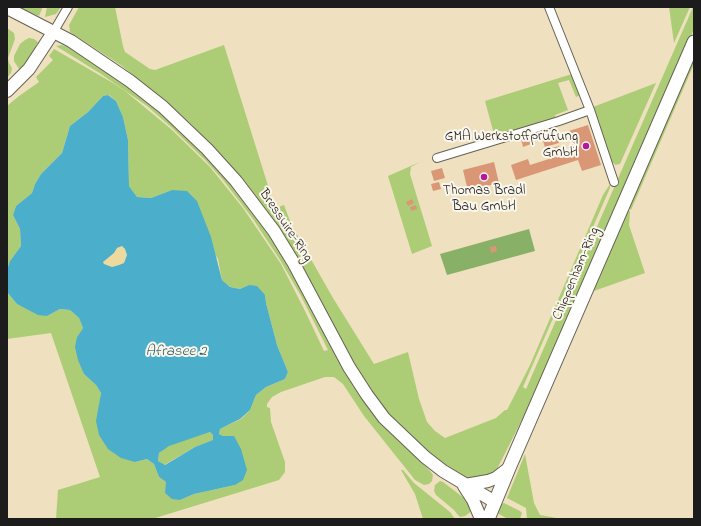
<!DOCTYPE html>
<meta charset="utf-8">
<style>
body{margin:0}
#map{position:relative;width:701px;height:526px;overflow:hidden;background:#efe0bf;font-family:"Indie Flower",sans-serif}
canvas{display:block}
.frame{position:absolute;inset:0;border:8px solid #1c1c1c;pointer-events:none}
</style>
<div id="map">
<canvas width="701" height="526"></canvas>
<div class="frame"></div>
</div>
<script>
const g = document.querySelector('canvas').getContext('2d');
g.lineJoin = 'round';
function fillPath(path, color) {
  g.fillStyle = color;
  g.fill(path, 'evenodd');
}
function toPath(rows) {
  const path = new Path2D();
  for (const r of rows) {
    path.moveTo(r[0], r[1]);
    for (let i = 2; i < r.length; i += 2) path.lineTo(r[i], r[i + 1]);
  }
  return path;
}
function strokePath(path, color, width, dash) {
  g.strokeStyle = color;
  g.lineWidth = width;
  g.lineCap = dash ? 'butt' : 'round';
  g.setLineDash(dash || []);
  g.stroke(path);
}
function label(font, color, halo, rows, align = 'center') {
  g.font = font + ' "Indie Flower",sans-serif';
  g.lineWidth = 4;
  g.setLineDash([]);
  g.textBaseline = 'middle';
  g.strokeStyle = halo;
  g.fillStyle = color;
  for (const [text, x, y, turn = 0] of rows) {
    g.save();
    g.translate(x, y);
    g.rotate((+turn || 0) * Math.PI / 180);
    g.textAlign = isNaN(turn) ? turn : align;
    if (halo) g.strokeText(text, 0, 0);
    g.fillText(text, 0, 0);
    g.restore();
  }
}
fillPath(toPath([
 [17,7,42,7,42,9,39,16],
 [47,7,61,7,56,14,45,17],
 [79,7,115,7,123,46,125,52,150,69,155,70,224,45,275,208,284,205,292,226,333,298,374,364,408,352,419,399,427,422,435,431,445,438,496,418,505,410,507,410,530,365,603,195,610,184,610,188,523,387,526,389,693,7,694,7,694,29,534,396,496,471,491,475,470,480,437,463,405,435,355,369,240,177,193,126,168,103,122,66,70,32,69,25],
 [669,7,690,7,674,43],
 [7,28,14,33,15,39,8,58,9,63,12,68,11,73,7,78],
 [29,38,34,39,38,42,29,59,23,67,19,69,14,61,14,56,20,44,25,40],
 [62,45,73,49,107,71,170,119,224,173,274,240,387,427,430,471,433,475,432,481,429,484,424,485,415,480,364,416,343,384,334,377,325,377,281,392,272,397,267,404,267,407,270,408,271,422,285,462,285,472,279,480,152,519,56,519,58,490,100,477,51,333,7,339,7,292,17,304,47,316,60,309,70,310,79,318,83,328,77,337,84,374,96,385,101,393,99,407,135,462,147,459,154,464,159,477,166,482,180,500,194,494,235,485,223,436,219,434,220,429,241,419,250,410,256,395,266,387,285,379,288,372,277,345,266,303,265,295,249,285,240,289,230,287,222,280,218,259,172,190,151,198,137,197,129,186,128,140,123,117,116,101,109,95,103,96,88,112,70,126,62,153,41,174,35,184,32,193,16,206,13,215,20,229,21,246,10,261,7,270,7,106,19,96,39,82,36,77,53,60,49,56,54,49,113,83,125,91,171,129,210,167,243,208,281,264,305,311,324,351,328,350,301,296,280,260,253,219,223,180,206,161,171,127,147,106,101,74,56,46],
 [694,52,694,64,631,210,628,206],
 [572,74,581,95,576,97,569,80,558,83,568,110,555,115,557,120,495,138,485,101],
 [656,83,620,164,615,165,614,163,610,164,593,107],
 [420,162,411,167,410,174,432,246,412,254,388,176],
 [627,207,630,212,629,225,645,273,591,292],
 [210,432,213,435,214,440,195,447,164,465,158,461,159,453,169,445],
 [525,454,534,503,540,515,562,519,527,519,526,508,507,498],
 [401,470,403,470,414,483,450,512,455,519,423,519,415,494],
 [440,481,443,482,464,498,473,510,465,516,460,517,458,515,454,510,436,495,434,491,435,485],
 [504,503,520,511,522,513,520,519,508,519,497,513,501,504]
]), '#accd76');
fillPath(toPath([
 [529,229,535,251,447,275,440,254]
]), '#89b067');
fillPath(toPath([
 [122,246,125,249,127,255,124,263,119,265,112,267,104,264,103,262,114,253,117,248]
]), '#eeda9e');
fillPath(toPath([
 [108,95,116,101,123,117,128,140,129,186,137,197,151,198,172,190,187,191,197,201,211,237,222,280,230,287,240,289,249,285,257,286,265,295,266,303,277,345,288,372,285,379,266,387,256,395,250,410,240,419,220,429,219,434,223,436,234,436,241,449,247,470,243,480,235,485,194,494,180,500,172,499,165,493,166,482,159,477,154,464,147,459,135,462,121,458,108,449,99,435,96,421,101,393,96,385,84,374,78,360,75,347,77,337,83,328,79,318,70,310,60,309,47,316,38,315,17,304,7,292,7,270,10,261,21,246,20,229,13,215,16,206,32,193,35,184,41,174,62,153,70,126,88,112,103,96],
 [122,246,125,249,127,255,124,263,119,265,112,267,104,264,103,262,114,253,117,248],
 [210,432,213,435,213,440,195,447,165,465,158,461,159,453,169,446]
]), '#4baeca');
fillPath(toPath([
 [588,125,601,165,582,171,578,160,516,180,511,165,528,159,530,165,549,159,546,150,559,146,562,158,576,154,569,131],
 [555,131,559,143,545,147,541,135],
 [528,136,531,144,523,147,521,138],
 [494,162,499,183,468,191,463,170],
 [442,168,445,178,434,181,431,171],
 [439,182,441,189,433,191,431,184],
 [412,199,414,203,408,206,406,202],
 [416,205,417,209,411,211,410,207],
 [496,246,497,251,491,253,490,247]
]), '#d99776');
const street = toPath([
 [549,7,590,110,614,182],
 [54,31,68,7],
 [437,158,559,121,590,110]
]);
const secondary = toPath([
 [7,8,71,41,130,81,163,107,207,149,236,181,274,231,293,262,349,367,367,395,384,418,425,457,443,471,495,502],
 [7,91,29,69,54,31],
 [465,485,488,481,496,478,509,468],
 [464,486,473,500,481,519]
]);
const primary = toPath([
 [488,519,509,468,694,42]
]);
strokePath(street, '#666155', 10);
strokePath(secondary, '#666155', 14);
strokePath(primary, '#666155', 15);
strokePath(street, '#fff', 8);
strokePath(secondary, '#fff', 12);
strokePath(primary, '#fff', 13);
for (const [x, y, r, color] of [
 [586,146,4,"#b5179e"],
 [484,177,4,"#b5179e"]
]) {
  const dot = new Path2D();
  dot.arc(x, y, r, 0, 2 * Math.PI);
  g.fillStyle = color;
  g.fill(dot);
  strokePath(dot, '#fbf7ec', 1.5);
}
label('14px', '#1c1c1c', '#fbf7ec', [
 ["GMA Werkstoffprüfung",578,138],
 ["GmbH",578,154],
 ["Thomas Bradl",484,192,"center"],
 ["Bau GmbH",484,208,"center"]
], 'right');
label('14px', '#1c1c1c', '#fbf7ec', [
 ["Bressuire-Ring",285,226,56],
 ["Chippenham-Ring",577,274,-67]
]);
label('italic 15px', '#315e6a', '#fbf7ec', [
 ["Afrasee 2",176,353]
]);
</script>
